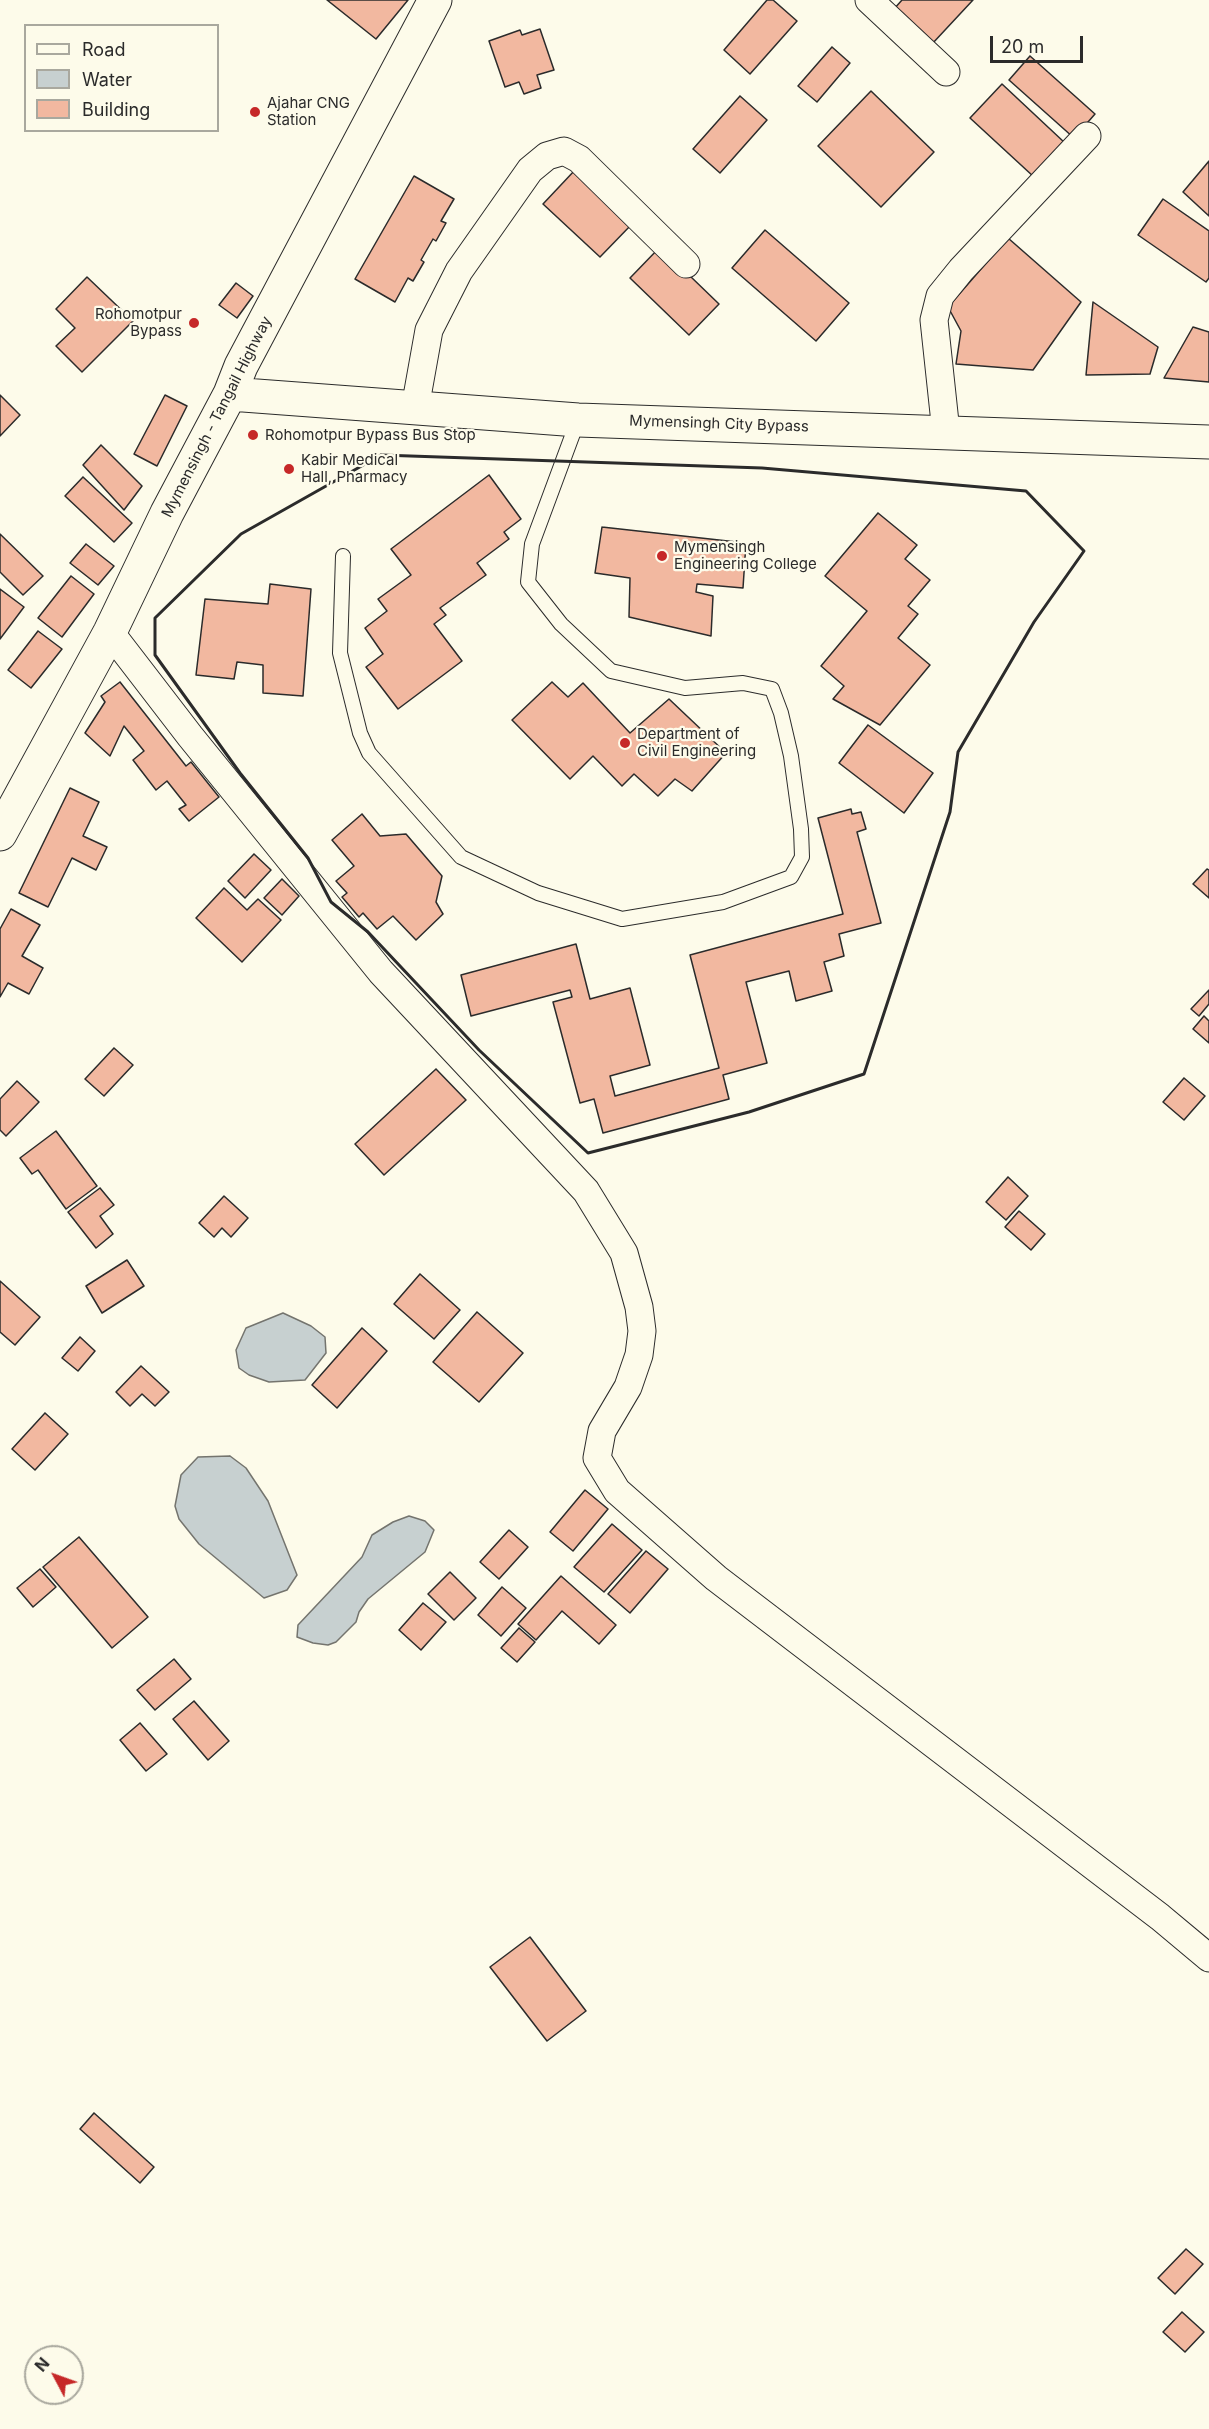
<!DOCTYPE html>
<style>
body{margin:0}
#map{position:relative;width:1209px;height:2429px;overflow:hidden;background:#fdfbea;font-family:Inter,sans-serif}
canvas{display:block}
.legend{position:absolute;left:24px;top:24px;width:195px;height:108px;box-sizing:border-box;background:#fdfbea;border:2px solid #a9a89e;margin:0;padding:8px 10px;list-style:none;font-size:18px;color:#2b2b2b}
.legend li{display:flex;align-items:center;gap:12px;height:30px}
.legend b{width:30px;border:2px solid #a9a89e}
.north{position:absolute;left:24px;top:2345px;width:60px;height:60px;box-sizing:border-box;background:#fdfbea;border:2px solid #a9a89e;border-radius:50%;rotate:311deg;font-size:16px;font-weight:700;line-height:24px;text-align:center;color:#2b2b2b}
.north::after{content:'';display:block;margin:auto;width:21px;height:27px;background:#c62828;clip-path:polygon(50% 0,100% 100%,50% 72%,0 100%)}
.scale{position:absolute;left:990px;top:36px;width:93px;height:27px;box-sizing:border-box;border:3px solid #2b2b2b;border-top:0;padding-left:8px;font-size:18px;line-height:21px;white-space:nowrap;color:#2b2b2b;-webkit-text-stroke:4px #fdfbea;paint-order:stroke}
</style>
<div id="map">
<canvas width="1209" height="2429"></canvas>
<ul class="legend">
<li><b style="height:8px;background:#fdfbea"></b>Road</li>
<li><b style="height:16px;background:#c7d0d0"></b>Water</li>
<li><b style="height:16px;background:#f2b8a0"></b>Building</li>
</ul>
<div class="north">N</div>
<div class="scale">20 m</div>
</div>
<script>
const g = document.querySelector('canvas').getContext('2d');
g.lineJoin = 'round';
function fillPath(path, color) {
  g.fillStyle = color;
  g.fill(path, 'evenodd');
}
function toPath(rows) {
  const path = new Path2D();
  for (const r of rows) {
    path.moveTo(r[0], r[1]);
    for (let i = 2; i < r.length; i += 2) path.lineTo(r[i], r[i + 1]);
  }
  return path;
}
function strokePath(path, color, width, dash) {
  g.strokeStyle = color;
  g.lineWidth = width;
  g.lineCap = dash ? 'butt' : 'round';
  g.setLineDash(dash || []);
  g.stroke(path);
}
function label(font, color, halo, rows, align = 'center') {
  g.font = font + ' Inter,sans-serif';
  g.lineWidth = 4.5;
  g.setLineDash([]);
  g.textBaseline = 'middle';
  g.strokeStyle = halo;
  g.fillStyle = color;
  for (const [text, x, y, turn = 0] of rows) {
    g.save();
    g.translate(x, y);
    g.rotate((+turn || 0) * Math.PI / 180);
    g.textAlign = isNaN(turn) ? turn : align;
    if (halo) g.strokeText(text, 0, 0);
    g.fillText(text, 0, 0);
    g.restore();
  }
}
const water = toPath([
 [283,1313,311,1326,325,1337,326,1353,305,1380,269,1382,249,1375,239,1368,236,1350,246,1328,283,1313],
 [230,1456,246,1468,268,1501,297,1575,287,1590,264,1598,199,1544,179,1519,175,1506,181,1475,198,1457,230,1456],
 [409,1516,425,1521,434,1530,425,1552,368,1599,359,1612,356,1622,336,1642,328,1645,313,1643,297,1637,298,1625,362,1557,372,1535,393,1522,409,1516]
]);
fillPath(water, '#c7d0d0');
strokePath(water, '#74746e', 1.5);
const building = toPath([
 [327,0,408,0,376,39,327,0],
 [767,0,773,0,797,21,750,74,724,50,767,0],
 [902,0,973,0,932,44,894,9,902,0],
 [540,29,554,70,537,75,541,88,524,94,519,82,505,87,489,41,520,30,522,35,540,29],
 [832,47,850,63,817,102,798,86,832,47],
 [1030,56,1095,114,1074,138,1009,80,1030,56],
 [1002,84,1065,143,1034,177,970,118,1002,84],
 [871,91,934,152,881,207,818,146,871,91],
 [740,96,767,120,720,173,693,149,740,96],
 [1209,161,1209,216,1183,192,1209,161],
 [575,170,632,224,600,257,543,204,575,170],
 [414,176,454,199,441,221,446,223,436,241,433,239,421,260,424,262,413,281,408,278,395,302,355,279,414,176],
 [1163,199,1209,231,1209,278,1206,282,1138,235,1163,199],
 [765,230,849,303,816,341,732,268,765,230],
 [1008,238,1081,302,1033,370,956,364,961,331,948,307,1008,238],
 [660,247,719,304,689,335,630,278,660,247],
 [87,277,133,321,82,372,56,346,75,328,56,309,87,277],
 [236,283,253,296,237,318,219,305,236,283],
 [1093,302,1158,347,1150,374,1086,375,1093,302],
 [1193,327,1209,332,1209,382,1164,378,1193,327],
 [0,395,20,415,0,436,0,395],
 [165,395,187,406,157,466,134,454,165,395],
 [101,445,142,486,124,510,83,465,101,445],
 [489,475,521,519,504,532,509,539,477,563,486,575,440,608,446,615,434,624,462,661,398,709,366,667,383,654,365,628,387,611,378,599,411,575,391,549,489,475],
 [83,477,132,523,114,542,65,496,83,477],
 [878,513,917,545,905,559,930,580,908,606,918,614,898,638,930,665,880,725,833,699,844,686,821,666,867,611,825,576,878,513],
 [602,527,746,543,743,588,697,584,696,592,713,596,711,636,629,617,630,578,595,573,602,527],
 [0,534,43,576,23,595,0,572,0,534],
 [86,544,114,566,98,585,70,563,86,544],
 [71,576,94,594,62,637,38,618,71,576],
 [270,584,311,589,303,696,263,693,263,665,237,662,234,679,196,675,205,599,268,604,270,584],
 [0,589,24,607,0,639,0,589],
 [38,631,62,649,31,688,8,670,38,631],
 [120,682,186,766,191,762,219,797,189,821,179,809,186,805,167,781,156,790,133,760,144,751,124,726,110,756,85,733,105,702,101,696,120,682],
 [552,682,568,697,583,683,630,733,669,699,726,753,692,791,675,779,658,796,634,774,622,786,593,756,570,779,512,720,552,682],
 [868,725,933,773,904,813,839,763,868,725],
 [70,788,99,802,83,836,107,847,96,870,72,858,48,907,19,893,70,788],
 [851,809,852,814,861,812,866,829,857,832,881,923,839,934,844,956,824,962,832,991,796,1001,789,971,746,982,767,1063,723,1075,729,1099,603,1133,594,1099,580,1103,553,1002,572,997,570,990,471,1016,461,975,576,944,590,999,630,988,650,1065,610,1076,615,1096,719,1068,690,955,843,914,818,818,851,809],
 [362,814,380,836,406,834,442,876,436,902,443,914,416,940,393,916,377,929,363,913,359,917,342,897,347,893,336,881,354,866,332,840,362,814],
 [254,854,271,870,245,898,228,881,254,854],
 [1207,869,1209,870,1209,898,1193,884,1207,869],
 [282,879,299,896,282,915,264,898,282,879],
 [224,888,247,910,258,899,281,920,242,962,196,918,224,888],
 [11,909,40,925,22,956,43,968,29,994,8,983,0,997,0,929,11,909],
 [1209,990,1209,1004,1199,1016,1191,1009,1209,990],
 [1204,1016,1209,1021,1209,1043,1193,1029,1204,1016],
 [114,1048,133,1065,104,1096,85,1079,114,1048],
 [436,1069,466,1100,384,1175,355,1144,436,1069],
 [1184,1078,1205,1096,1184,1120,1163,1102,1184,1078],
 [17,1081,39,1102,6,1136,0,1130,0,1099,17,1081],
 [56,1131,97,1186,66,1209,38,1170,32,1174,20,1158,56,1131],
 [1008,1177,1028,1196,1006,1220,986,1202,1008,1177],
 [100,1188,114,1205,100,1216,113,1234,96,1248,68,1212,100,1188],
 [224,1196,248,1218,231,1237,222,1228,214,1237,199,1223,224,1196],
 [1019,1211,1045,1234,1031,1250,1005,1227,1019,1211],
 [127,1260,144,1286,102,1313,86,1286,127,1260],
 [420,1274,460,1310,434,1339,394,1304,420,1274],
 [0,1281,40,1317,15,1345,0,1332,0,1281],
 [477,1312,523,1353,479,1402,433,1362,477,1312],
 [362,1328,387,1351,337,1408,312,1385,362,1328],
 [80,1337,95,1351,78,1371,62,1358,80,1337],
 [141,1366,169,1392,155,1406,142,1394,130,1406,116,1392,141,1366],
 [45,1413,68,1434,35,1470,12,1449,45,1413],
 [585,1490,608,1509,573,1551,550,1532,585,1490],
 [612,1524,642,1550,604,1592,574,1567,612,1524],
 [509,1530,528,1547,499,1579,480,1562,509,1530],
 [79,1537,148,1617,112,1648,43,1567,79,1537],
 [646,1551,668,1569,630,1613,608,1594,646,1551],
 [40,1569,56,1587,33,1607,17,1588,40,1569],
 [450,1572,476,1598,454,1620,428,1594,450,1572],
 [561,1576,616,1625,599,1644,562,1611,536,1640,518,1624,561,1576],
 [502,1587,526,1608,501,1636,478,1615,502,1587],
 [423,1603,446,1622,421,1650,399,1630,423,1603],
 [519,1628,535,1642,517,1662,501,1648,519,1628],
 [174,1659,191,1679,155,1710,137,1690,174,1659],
 [194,1701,229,1741,208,1760,173,1719,194,1701],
 [140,1723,167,1754,146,1771,120,1740,140,1723],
 [530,1937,586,2011,547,2041,490,1967,530,1937],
 [94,2113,154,2167,140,2183,80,2129,94,2113],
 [1186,2249,1203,2264,1175,2294,1158,2278,1186,2249],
 [1182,2312,1204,2332,1185,2352,1163,2332,1182,2312]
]);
fillPath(building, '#f2b8a0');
strokePath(building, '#2b2b2b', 1.5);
const lane = toPath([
 [343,556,340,653,360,733,369,753,461,857,538,893,622,919,723,902,791,877,802,857,801,829,791,756,781,713,772,689,743,683,685,688,611,671,561,624,528,582,532,544,578,420]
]);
const street = toPath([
 [869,0,946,72],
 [415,408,429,330,459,271,530,170,547,156,564,151,579,159,686,264],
 [946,432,934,320,940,296,961,270,1087,136],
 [110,632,190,736,381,972,586,1191,624,1253,639,1307,642,1331,639,1355,628,1387,602,1431,597,1458,617,1491,716,1578,1160,1917,1209,1958]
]);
const highway = toPath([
 [230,394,578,420,1209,442],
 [0,834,110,632,167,513,230,394,241,366,435,0]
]);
strokePath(lane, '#2b2b2b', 16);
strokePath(street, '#2b2b2b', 29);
strokePath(highway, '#2b2b2b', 35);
strokePath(lane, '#fdfbea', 14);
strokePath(street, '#fdfbea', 27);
strokePath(highway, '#fdfbea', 33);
strokePath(toPath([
 [381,455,762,468,1026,491,1084,551,1034,622,958,752,950,812,864,1074,749,1112,588,1153,479,1050,368,932,331,902,308,858,240,773,155,655,155,618,241,534,381,455]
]), '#2b2b2b', 3);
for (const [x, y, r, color] of [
 [255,112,6,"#c62828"],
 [194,323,6,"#c62828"],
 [253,435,6,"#c62828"],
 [289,469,6,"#c62828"],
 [662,556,6,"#c62828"],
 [625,743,6,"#c62828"]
]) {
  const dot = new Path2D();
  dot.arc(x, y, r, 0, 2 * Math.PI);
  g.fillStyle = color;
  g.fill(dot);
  strokePath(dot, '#fdfbea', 2);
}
label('15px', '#2b2b2b', '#fdfbea', [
 ["Ajahar CNG",267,103],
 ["Station",267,120],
 ["Rohomotpur",182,314,"right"],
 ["Bypass",182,331,"right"],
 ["Rohomotpur Bypass Bus Stop",265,435],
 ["Kabir Medical",301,460],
 ["Hall, Pharmacy",301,477],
 ["Mymensingh",674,547],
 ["Engineering College",674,564],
 ["Department of",637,734],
 ["Civil Engineering",637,751]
], 'left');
label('15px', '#2b2b2b', '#fdfbea', [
 ["Mymensingh - Tangail Highway",217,417,-63],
 ["Mymensingh City Bypass",719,424,2]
]);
</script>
